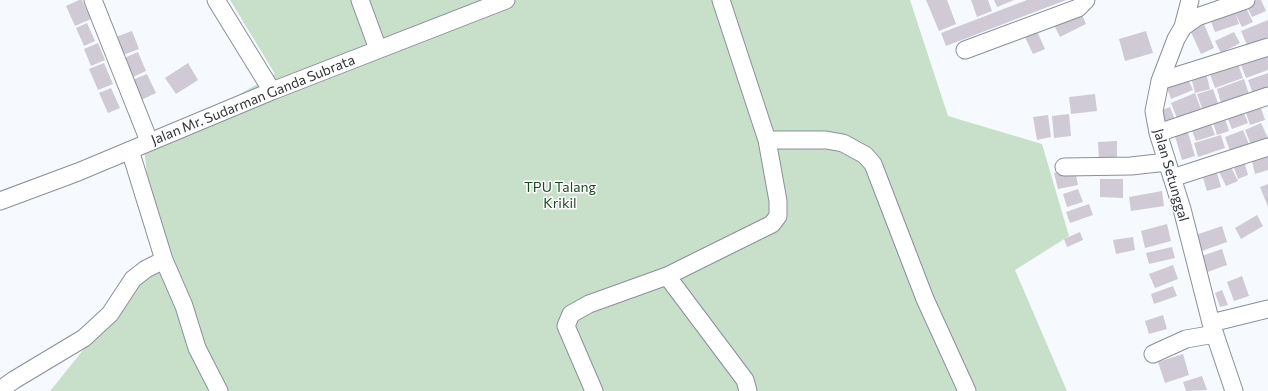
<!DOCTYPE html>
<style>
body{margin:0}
canvas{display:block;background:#f6f9fd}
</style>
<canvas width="1268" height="391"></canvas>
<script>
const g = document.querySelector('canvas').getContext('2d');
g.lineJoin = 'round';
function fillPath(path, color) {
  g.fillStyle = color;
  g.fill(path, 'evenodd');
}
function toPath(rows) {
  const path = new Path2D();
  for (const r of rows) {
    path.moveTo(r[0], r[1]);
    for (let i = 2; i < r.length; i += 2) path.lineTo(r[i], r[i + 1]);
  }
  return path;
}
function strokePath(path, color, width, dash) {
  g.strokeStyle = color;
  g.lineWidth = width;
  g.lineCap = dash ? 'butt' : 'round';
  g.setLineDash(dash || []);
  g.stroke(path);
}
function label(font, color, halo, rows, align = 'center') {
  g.font = font + ' Commissioner,sans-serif';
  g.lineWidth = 3;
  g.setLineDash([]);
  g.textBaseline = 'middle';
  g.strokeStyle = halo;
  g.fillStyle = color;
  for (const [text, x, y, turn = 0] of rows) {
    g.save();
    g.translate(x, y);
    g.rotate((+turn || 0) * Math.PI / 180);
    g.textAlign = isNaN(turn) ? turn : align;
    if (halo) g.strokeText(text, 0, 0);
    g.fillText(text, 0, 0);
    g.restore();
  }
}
fillPath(toPath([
 [230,0,910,0,948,116,1042,144,1069,236,1015,270,1067,391,50,391,157,259,144,149,275,74]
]), '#c8e0ca');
fillPath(toPath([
 [79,0,82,0,91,19,75,26,66,6],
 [926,0,947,0,956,24,939,31],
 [971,0,988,0,992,11,977,17],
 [994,0,1014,0,997,7],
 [1027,0,1066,0,946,46,941,33],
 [1257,0,1261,0,1266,11,1252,17,1246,5],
 [1246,8,1253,22,1242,27,1235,13],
 [1234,10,1239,24,1215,32,1210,19],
 [1081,12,1086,24,1060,37,1054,25],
 [1268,20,1268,37,1247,45,1241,31],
 [87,23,95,41,84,46,76,28],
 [1204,24,1214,48,1201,54,1190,30],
 [1036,29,1045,49,1033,54,1024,35],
 [132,31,139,49,123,55,116,37],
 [1146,31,1153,53,1125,61,1119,39],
 [1234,32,1240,43,1221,53,1215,41],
 [98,43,105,60,91,66,84,49],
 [138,52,146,71,131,78,122,59],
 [1268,56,1268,70,1246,78,1241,65],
 [104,63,113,84,98,90,89,69],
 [188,63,198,80,176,94,165,78],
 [1238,64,1243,78,1215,88,1210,74],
 [1206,73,1210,89,1195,93,1191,77],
 [1268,73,1268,88,1253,94,1248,80],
 [147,74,156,93,139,101,130,81],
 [1188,79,1193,90,1171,99,1167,88],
 [1244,79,1249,94,1221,103,1217,89],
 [111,88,120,108,108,113,99,93],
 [1213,89,1219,106,1203,111,1197,94],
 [1195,93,1201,109,1177,118,1171,103],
 [1095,94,1097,111,1071,114,1069,97],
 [1259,102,1265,120,1250,125,1244,107],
 [1170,107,1175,120,1162,125,1157,112],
 [1242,108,1248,123,1232,129,1226,115],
 [1069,114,1071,136,1054,138,1052,116],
 [1048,115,1051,137,1037,140,1033,117],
 [1224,115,1229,131,1217,135,1212,119],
 [1210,122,1215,135,1196,141,1191,128],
 [1261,123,1268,138,1251,145,1245,130],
 [1187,129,1195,156,1182,160,1174,133],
 [1243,130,1249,144,1230,151,1225,137],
 [1221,135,1225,148,1198,157,1194,143],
 [1117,141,1117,161,1099,161,1098,142],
 [1268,156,1268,170,1255,174,1252,161],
 [1244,161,1248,175,1238,179,1233,165],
 [1230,165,1238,181,1226,186,1218,170],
 [1075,169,1078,185,1058,189,1054,173],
 [1217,173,1221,187,1207,191,1203,178],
 [1100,179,1123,179,1123,198,1100,197],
 [1268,184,1268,207,1260,187],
 [1078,189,1083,202,1067,207,1063,194],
 [1162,191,1164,206,1131,211,1129,197],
 [1089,204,1093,215,1070,223,1066,212],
 [1257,215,1263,226,1241,239,1235,228],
 [1167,224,1171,241,1145,248,1141,231],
 [1222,226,1227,242,1199,252,1193,236],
 [1080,232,1083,240,1067,247,1064,239],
 [1133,237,1135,250,1116,254,1113,240],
 [1172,247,1175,258,1149,264,1146,253],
 [1222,249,1227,265,1202,274,1196,258],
 [1173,265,1178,279,1155,288,1149,274],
 [1242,276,1249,296,1234,301,1227,282],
 [1173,286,1177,296,1154,304,1151,294],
 [1222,290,1228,305,1220,307,1215,293],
 [1163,315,1167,329,1149,334,1145,321],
 [1183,354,1189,375,1165,383,1158,362],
 [1202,376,1207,390,1186,391,1183,382]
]), '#cfcad5');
const minor = toPath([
 [93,0,149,141],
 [216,0,272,91],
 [360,0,378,49],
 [1183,27,1190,0],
 [965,50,1078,8,1086,0],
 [1160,81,1268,47],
 [1158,133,1268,96],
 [767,140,826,140,843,143,865,155,873,164,925,299,967,391],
 [130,150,164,260,184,306,197,348,219,391],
 [1064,167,1131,166,1167,162],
 [1172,178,1268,147],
 [0,201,78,172,272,91,506,0],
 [667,276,745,380,748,391],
 [1211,323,1268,309],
 [1153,354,1186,339,1215,334],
 [0,390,14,380,84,338,110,314,133,279,146,269,164,260],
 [594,391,566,326,571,314,589,304,667,276,772,224,778,216,778,201,767,140,721,0],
 [1234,391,1211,323,1182,209,1158,133,1154,111,1160,81,1176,39,1183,27,1197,17,1246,0]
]);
strokePath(minor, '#899099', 19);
strokePath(minor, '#fff', 17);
label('14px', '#313438', '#fff', [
 ["Jalan Mr. Sudarman Ganda Subrata",253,100,-22],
 ["Jalan Setunggal",1171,175,74]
]);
label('14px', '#1d4724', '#fff', [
 ["TPU Talang",560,187],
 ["Krikil",560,203]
]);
</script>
